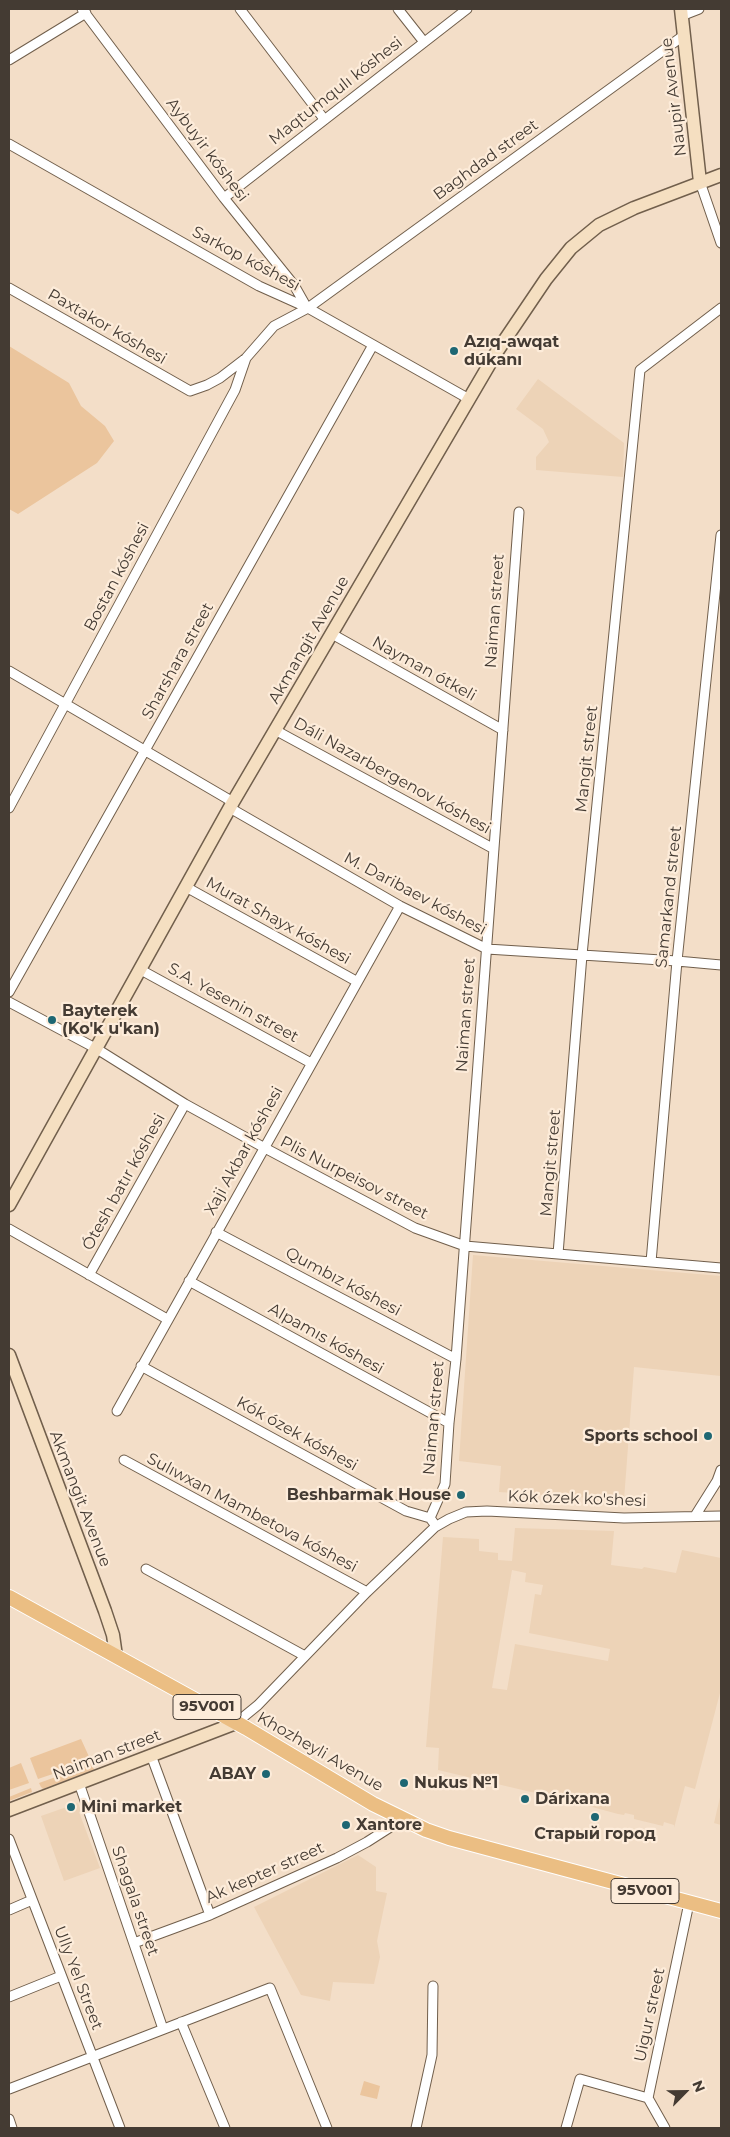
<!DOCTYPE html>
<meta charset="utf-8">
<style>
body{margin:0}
#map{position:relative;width:730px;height:2137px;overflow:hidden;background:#f3dec8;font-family:Montserrat,sans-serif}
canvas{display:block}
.frame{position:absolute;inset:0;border:10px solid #443b33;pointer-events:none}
.north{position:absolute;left:660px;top:2067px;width:50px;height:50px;-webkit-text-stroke:4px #fdecda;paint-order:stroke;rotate:67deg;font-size:14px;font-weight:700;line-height:20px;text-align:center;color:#443b33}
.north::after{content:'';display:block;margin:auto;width:18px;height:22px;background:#443b33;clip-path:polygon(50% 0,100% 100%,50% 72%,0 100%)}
</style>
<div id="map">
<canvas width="730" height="2137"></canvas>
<div class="frame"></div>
<div class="north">N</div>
</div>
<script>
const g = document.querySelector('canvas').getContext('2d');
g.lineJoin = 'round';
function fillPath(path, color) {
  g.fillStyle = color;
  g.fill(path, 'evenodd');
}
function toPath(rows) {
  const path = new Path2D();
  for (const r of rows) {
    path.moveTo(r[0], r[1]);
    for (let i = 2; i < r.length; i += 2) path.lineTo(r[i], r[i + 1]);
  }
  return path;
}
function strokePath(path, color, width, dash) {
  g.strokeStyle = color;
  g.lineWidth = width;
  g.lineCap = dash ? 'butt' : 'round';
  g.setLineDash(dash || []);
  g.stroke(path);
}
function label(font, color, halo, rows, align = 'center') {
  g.font = font + ' Montserrat,sans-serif';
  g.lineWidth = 4.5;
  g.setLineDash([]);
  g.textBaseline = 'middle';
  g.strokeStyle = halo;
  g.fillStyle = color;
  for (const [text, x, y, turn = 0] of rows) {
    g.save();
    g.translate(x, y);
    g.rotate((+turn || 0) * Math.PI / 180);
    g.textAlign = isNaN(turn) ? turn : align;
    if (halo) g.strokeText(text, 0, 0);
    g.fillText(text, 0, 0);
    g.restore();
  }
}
fillPath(toPath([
 [538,379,624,443,623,477,536,470,536,457,549,442,543,429,516,409],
 [473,1255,721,1276,721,1376,634,1367,624,1500,499,1492,501,1466,459,1461],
 [515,1528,614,1531,611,1565,642,1569,644,1567,676,1573,682,1550,721,1558,721,1689,695,1789,685,1786,674,1828,674,1825,664,1822,663,1826,634,1819,634,1815,625,1813,624,1815,618,1814,548,1795,548,1792,540,1790,539,1793,531,1792,438,1770,439,1748,426,1747,443,1537,479,1539,479,1551,498,1553,498,1560,512,1561],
 [512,1570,526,1573,525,1582,543,1585,541,1595,535,1594,529,1633,610,1649,608,1661,515,1644,507,1690,492,1688],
 [721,1793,721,1825,714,1823],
 [78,1803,81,1811,79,1812,100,1868,64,1881,41,1816],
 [358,1855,376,1867,376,1891,387,1893,377,1941,380,1957,374,1984,333,1982,330,2001,301,1995,254,1907]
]), '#edd3b7');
fillPath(toPath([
 [9,346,69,383,81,406,105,426,114,441,97,463,18,514,9,509],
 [81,1739,91,1761,38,1779,30,1758],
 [21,1763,29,1783,9,1790,9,1768],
 [92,1764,94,1770,43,1789,41,1787,39,1783],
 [31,1788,32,1792,9,1801,9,1797],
 [364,2081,380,2086,377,2099,360,2095]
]), '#ebc59d');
const street = toPath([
 [82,9,224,198,294,285,307,308],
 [240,9,324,119],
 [398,9,424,42],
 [681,16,699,9],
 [9,60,86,13],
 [9,144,259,286,308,308,469,399],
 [700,182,721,243],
 [224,198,467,9],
 [9,288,190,391,207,385,220,378,246,358,274,326,308,308,683,36],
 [332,634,503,730],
 [9,671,233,802],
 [275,730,494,849],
 [9,808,235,390,246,358],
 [230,808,400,906,487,949,677,961,721,965],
 [186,887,356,981],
 [141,970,311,1063],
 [9,992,373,345],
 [9,1002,97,1049,185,1104,263,1147,415,1228,465,1246,721,1268],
 [9,1229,167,1319],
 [216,1232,456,1359],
 [558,1254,582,955,640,370,721,308],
 [651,1262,677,961,721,535],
 [89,1275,185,1104],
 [189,1281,449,1423],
 [141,1366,406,1511,430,1518,433,1522],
 [117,1411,400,906],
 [124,1460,367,1592],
 [695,1516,717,1481,721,1470],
 [430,1518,445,1484,449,1423,456,1359,519,512],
 [146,1569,305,1656],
 [236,1723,258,1705,367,1592,435,1527,449,1519,466,1512,487,1511,624,1518,721,1516],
 [151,1755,210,1915],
 [79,1783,163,2029],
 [9,1839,120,2128],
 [9,1910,32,1900],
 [134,1943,210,1915,337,1858,367,1842,403,1819],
 [9,1997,61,1976],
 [181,2022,225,2128],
 [9,2089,270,1988,327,2128],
 [9,2119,12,2128],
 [416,2128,432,2055,433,1986],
 [566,2128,580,2079,648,2098],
 [665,2128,648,2098,689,1903]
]);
const secondary = toPath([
 [681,9,700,182],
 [9,1205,233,802,496,353,546,279,571,248,599,225,634,208,721,175],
 [9,1355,105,1611,113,1635,116,1656],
 [9,1810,236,1723]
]);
const primary = toPath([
 [9,1597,246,1728,373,1804,426,1830,449,1838,721,1911]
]);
strokePath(street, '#715f4c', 11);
strokePath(secondary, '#715f4c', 15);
strokePath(primary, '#fff', 16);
strokePath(street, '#fff', 9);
strokePath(secondary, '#f5dfc1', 12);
strokePath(primary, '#ebbe83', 14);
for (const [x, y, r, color] of [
 [454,351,5,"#1e6773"],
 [52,1020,5,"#1e6773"],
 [708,1436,5,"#1e6773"],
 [461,1495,5,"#1e6773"],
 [266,1774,5,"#1e6773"],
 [404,1783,5,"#1e6773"],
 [525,1799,5,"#1e6773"],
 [71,1807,5,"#1e6773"],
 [595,1817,5,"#1e6773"],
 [346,1825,5,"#1e6773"]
]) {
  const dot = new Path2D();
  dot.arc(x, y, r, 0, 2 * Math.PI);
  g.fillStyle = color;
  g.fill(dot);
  strokePath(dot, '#fdecda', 2);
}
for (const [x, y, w] of [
 [207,1707,68],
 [645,1891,68]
]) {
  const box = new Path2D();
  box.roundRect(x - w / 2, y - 12.5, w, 25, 4);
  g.fillStyle = '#fdecda';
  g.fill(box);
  strokePath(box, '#443b33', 1);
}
label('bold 15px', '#443b33', null, [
 ["95V001",207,1707],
 ["95V001",645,1891]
]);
label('16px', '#443b33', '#fdecda', [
 ["Maqtumqulı kóshesi",336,91,-38],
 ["Naupir Avenue",674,97,-97],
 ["Aybuyir kóshesi",207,150,53],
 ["Baghdad street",486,160,-36],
 ["Sarkop kóshesi",246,259,28],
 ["Paxtakor kóshesi",107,327,30],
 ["Bostan kóshesi",117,577,-62],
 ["Naiman street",495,611,-86],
 ["Akmangit Avenue",309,640,-60],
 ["Sharshara street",178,661,-61],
 ["Nayman ótkeli",424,669,29],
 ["Mangit street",587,759,-84],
 ["Dáli Nazarbergenov kóshesi",392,776,29],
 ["M. Daribaev kóshesi",415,894,28],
 ["Samarkand street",669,897,-84],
 ["Murat Shayx kóshesi",278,921,29],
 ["S.A. Yesenin street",233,1003,29],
 ["Naiman street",466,1015,-86],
 ["Xaji Akbar kóshesi",244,1151,-61],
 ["Mangit street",551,1163,-85],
 ["Plis Nurpeisov street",354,1178,27],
 ["Ótesh batır kóshesi",124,1182,-61],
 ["Qumbız kóshesi",343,1282,28],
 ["Alpamıs kóshesi",326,1339,29],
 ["Naiman street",434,1418,-85],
 ["Kók ózek kóshesi",297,1434,29],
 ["Akmangit Avenue",80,1499,69],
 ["Kók ózek ko'shesi",577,1499,2],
 ["Sulıwxan Mambetova kóshesi",252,1513,28],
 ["Khozheyli Avenue",320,1752,30],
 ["Naiman street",107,1755,-21],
 ["Ak kepter street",265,1873,-24],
 ["Shagala street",135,1901,71],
 ["Ully Yel Street",78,1978,69],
 ["Uigur street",650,2015,-78]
]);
label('bold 16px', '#443b33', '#fdecda', [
 ["Azıq-awqat",464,342],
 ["dúkanı",464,360],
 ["Bayterek",62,1011],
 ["(Ko'k u'kan)",62,1029],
 ["Sports school",698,1436,"right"],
 ["Beshbarmak House",451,1495,"right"],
 ["ABAY",256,1774,"right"],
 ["Nukus №1",414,1783],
 ["Dárixana",535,1799],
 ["Mini market",81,1807],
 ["Xantore",356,1825],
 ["Старый город",595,1834,"center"]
], 'left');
</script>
